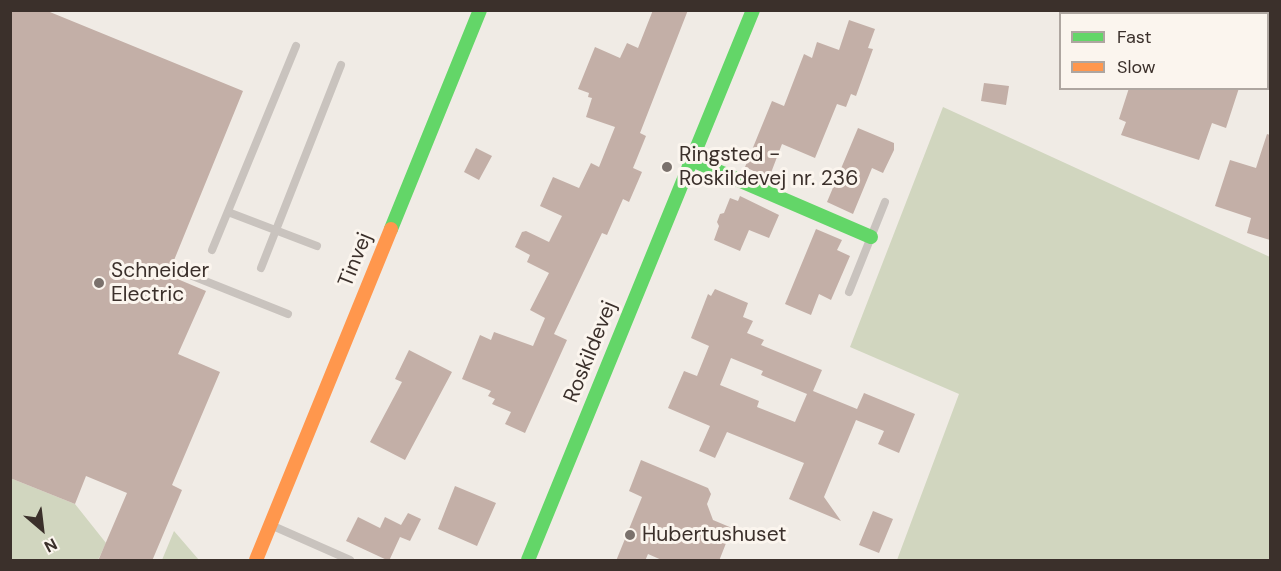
<!DOCTYPE html>
<style>
body{margin:0}
#map{position:relative;width:1281px;height:571px;overflow:hidden;background:#f0ebe5;font-family:"DM Sans",sans-serif}
canvas{display:block}
.frame{position:absolute;inset:0;border:12px solid #3b302b;pointer-events:none}
.legend{position:absolute;left:1059px;top:12px;width:210px;height:78px;box-sizing:border-box;background:#fbf5ee;border:2px solid #aea6a0;margin:0;padding:8px 10px;list-style:none;font-size:18px;color:#3b302b}
.legend li{display:flex;align-items:center;gap:12px;height:30px}
.legend b{width:30px;border:2px solid #aea6a0}
.north{position:absolute;left:12px;top:499px;width:60px;height:60px;-webkit-text-stroke:4px #fbf5ee;paint-order:stroke;rotate:152deg;font-size:16px;font-weight:700;line-height:24px;text-align:center;color:#3b302b}
.north::after{content:'';display:block;margin:auto;width:21px;height:27px;background:#3b302b;clip-path:polygon(50% 0,100% 100%,50% 72%,0 100%)}
</style>
<div id="map">
<canvas width="1281" height="571"></canvas>
<div class="frame"></div>
<ul class="legend">
<li><b style="height:8px;background:#63d668"></b>Fast</li>
<li><b style="height:8px;background:#ff974d"></b>Slow</li>
</ul>
<div class="north">N</div>
</div>
<script>
const g = document.querySelector('canvas').getContext('2d');
g.lineJoin = 'round';
function fillPath(path, color) {
  g.fillStyle = color;
  g.fill(path, 'evenodd');
}
function toPath(rows) {
  const path = new Path2D();
  for (const r of rows) {
    path.moveTo(r[0], r[1]);
    for (let i = 2; i < r.length; i += 2) path.lineTo(r[i], r[i + 1]);
  }
  return path;
}
function strokePath(path, color, width, dash) {
  g.strokeStyle = color;
  g.lineWidth = width;
  g.lineCap = dash ? 'butt' : 'round';
  g.setLineDash(dash || []);
  g.stroke(path);
}
function label(font, color, halo, rows, align = 'center') {
  g.font = font + ' "DM Sans",sans-serif';
  g.lineWidth = 6;
  g.setLineDash([]);
  g.textBaseline = 'middle';
  g.strokeStyle = halo;
  g.fillStyle = color;
  for (const [text, x, y, turn = 0] of rows) {
    g.save();
    g.translate(x, y);
    g.rotate((+turn || 0) * Math.PI / 180);
    g.textAlign = isNaN(turn) ? turn : align;
    if (halo) g.strokeText(text, 0, 0);
    g.fillText(text, 0, 0);
    g.restore();
  }
}
fillPath(toPath([
 [943,107,1270,257,1270,560,897,560,959,394,850,347],
 [10,478,75,504,106,543,98,560,11,560],
 [174,531,199,560,162,560]
]), '#d1d6bf');
fillPath(toPath([
 [10,10,45,10,243,91,168,275,206,291,178,354,220,372,172,485,182,490,152,561,98,561,127,493,86,476,75,504,10,478],
 [653,10,688,10,640,133,646,136,633,168,642,172,629,202,623,199,607,235,602,233,554,334,567,340,525,433,505,424,511,412,492,404,495,399,488,396,491,391,462,379,480,335,491,340,494,332,533,346,545,318,530,310,549,273,527,262,530,255,515,247,522,232,526,231,549,242,562,216,540,206,553,177,579,188,591,163,599,167,615,127,586,117,592,98,588,97,589,93,578,89,595,47,620,58,627,43,638,48],
 [849,20,875,29,868,48,873,49,856,96,851,94,846,107,837,104,815,158,782,144,769,178,745,167,772,101,784,106,804,54,812,58,817,42,839,50],
 [984,83,1009,86,1006,105,981,101],
 [1129,88,1239,88,1226,128,1212,123,1199,160,1121,135,1126,122,1119,119],
 [858,128,894,143,894,150,883,173,872,168,853,214,827,202],
 [1267,134,1270,135,1270,240,1247,233,1251,218,1215,206,1230,160,1256,168],
 [476,148,492,156,479,180,464,172],
 [740,196,779,215,769,238,749,230,740,251,714,240,719,226,717,222,720,214,724,213,730,198,738,201],
 [816,229,842,240,837,250,850,256,831,300,819,294,811,315,785,304],
 [715,289,748,303,743,317,753,321,747,333,764,340,761,345,822,370,813,391,857,409,864,393,915,414,899,453,878,444,884,431,856,420,824,497,841,521,789,499,804,463,727,432,715,458,699,451,710,426,668,408,684,371,697,376,709,346,691,338,708,294,711,296],
 [731,358,763,371,761,375,807,394,795,422,757,407,759,401,720,385],
 [409,350,452,372,405,460,370,442,402,382,395,379],
 [641,460,708,488,711,494,707,504,713,520,732,528,719,561,664,561,648,554,645,561,616,561,642,497,629,491],
 [455,486,496,503,477,546,438,529],
 [873,511,893,519,879,553,859,545],
 [408,513,421,519,410,541,400,537,389,561,346,541,358,517,380,528,385,517,401,525]
]), '#c3afa7');
strokePath(toPath([
 [228,212,317,246],
 [212,250,296,46],
 [261,268,341,65],
 [185,273,288,314],
 [849,292,885,202],
 [273,526,350,560]
]), '#c9c3be', 8);
strokePath(toPath([
 [692,160,871,237],
 [391,229,480,10],
 [528,560,753,10]
]), '#63d668', 14);
strokePath(toPath([
 [256,560,391,229]
]), '#ff974d', 14);
for (const [x, y, r, color] of [
 [667,167,6,"#7a716c"],
 [99,283,6,"#7a716c"],
 [630,535,6,"#7a716c"]
]) {
  const dot = new Path2D();
  dot.arc(x, y, r, 0, 2 * Math.PI);
  g.fillStyle = color;
  g.fill(dot);
  strokePath(dot, '#fbf5ee', 2);
}
label('21px', '#3b302b', '#fbf5ee', [
 ["Ringsted -",679,155],
 ["Roskildevej nr. 236",679,179],
 ["Schneider",111,271],
 ["Electric",111,295],
 ["Hubertushuset",642,535]
], 'left');
label('21px', '#3b302b', '#fbf5ee', [
 ["Tinvej",356,260,-68],
 ["Roskildevej",591,352,-68]
]);
</script>
